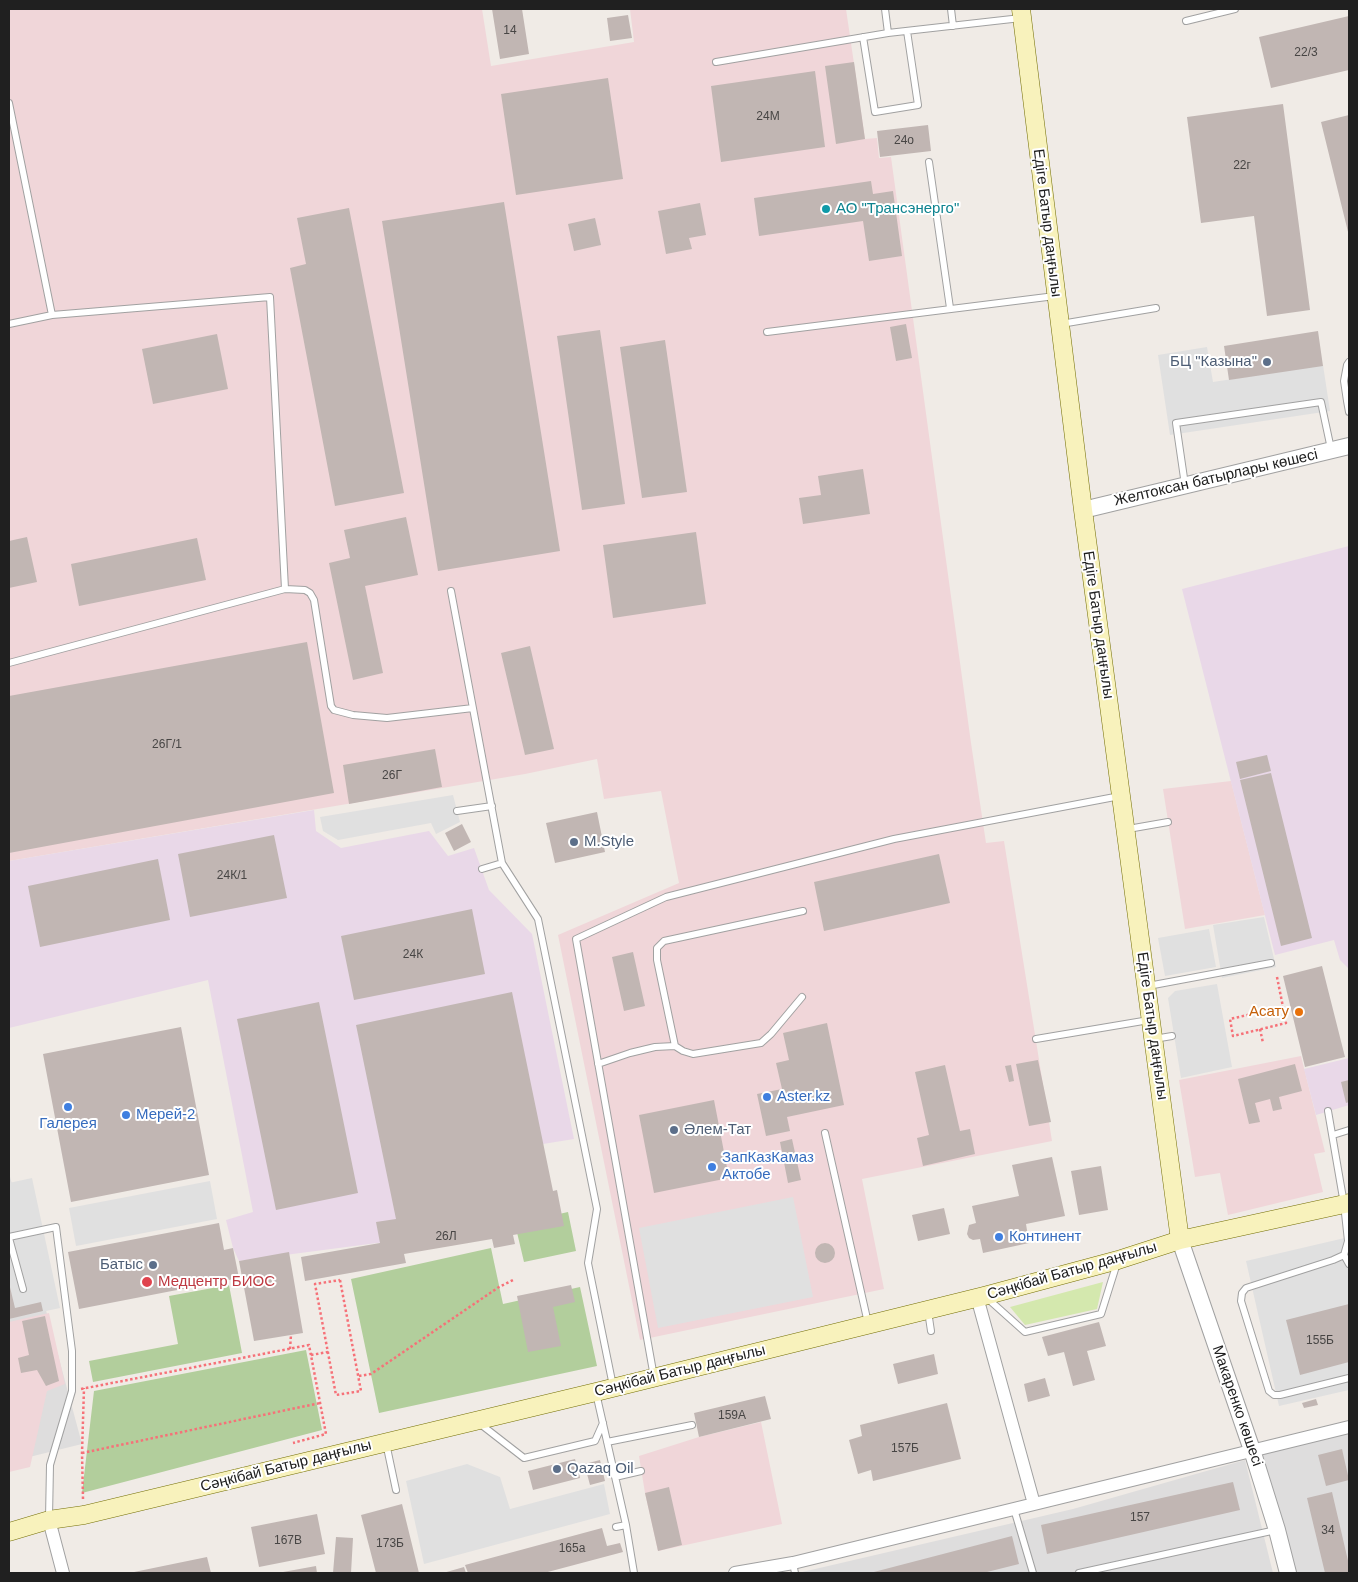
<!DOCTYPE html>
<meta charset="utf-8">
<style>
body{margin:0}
#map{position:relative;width:1358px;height:1582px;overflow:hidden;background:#f0ebe6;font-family:Arial,sans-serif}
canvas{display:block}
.frame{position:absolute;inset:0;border:10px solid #202020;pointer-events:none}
</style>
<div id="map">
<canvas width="1358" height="1582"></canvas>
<div class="frame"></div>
</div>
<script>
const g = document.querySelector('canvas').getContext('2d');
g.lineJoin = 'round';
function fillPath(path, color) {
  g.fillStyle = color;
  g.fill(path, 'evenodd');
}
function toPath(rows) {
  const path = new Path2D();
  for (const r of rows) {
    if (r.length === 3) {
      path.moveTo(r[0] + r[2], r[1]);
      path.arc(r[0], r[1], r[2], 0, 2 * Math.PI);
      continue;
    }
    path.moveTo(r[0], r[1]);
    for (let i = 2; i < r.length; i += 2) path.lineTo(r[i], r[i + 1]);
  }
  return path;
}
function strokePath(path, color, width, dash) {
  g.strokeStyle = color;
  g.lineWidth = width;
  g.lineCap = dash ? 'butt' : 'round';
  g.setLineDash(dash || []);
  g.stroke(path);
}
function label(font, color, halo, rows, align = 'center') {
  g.font = font + ' Arial,sans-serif';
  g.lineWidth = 4;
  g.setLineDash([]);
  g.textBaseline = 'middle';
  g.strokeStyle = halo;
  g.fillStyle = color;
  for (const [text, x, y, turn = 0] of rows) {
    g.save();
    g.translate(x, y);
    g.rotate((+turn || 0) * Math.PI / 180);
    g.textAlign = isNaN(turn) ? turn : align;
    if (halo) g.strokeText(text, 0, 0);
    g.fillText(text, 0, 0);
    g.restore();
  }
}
fillPath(toPath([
 [9,1173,82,1444,9,1462],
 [1349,1427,1349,1573,1288,1573,1252,1450],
 [1245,1460,1273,1573,798,1573,1073,1509]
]), '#dedddd');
fillPath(toPath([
 [9,9,482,9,491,66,634,42,630,9,846,9,865,139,877,138,879,158,891,157,971,743,986,843,1004,841,1052,1141,862,1179,884,1289,640,1340,558,935,679,883,661,791,604,799,597,759,525,774,9,861],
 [1231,781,1265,915,1185,929,1163,789],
 [1301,1056,1325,1152,1314,1154,1323,1192,1228,1215,1220,1173,1195,1177,1179,1080],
 [49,1313,65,1384,47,1391,30,1467,9,1472,9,1322],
 [761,1422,782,1524,658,1551,645,1493,639,1456,699,1437]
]), '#f0d6d9');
fillPath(toPath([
 [1349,546,1349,969,1340,960,1334,940,1275,955,1182,589],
 [314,810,316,831,341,848,429,831,448,856,474,848,489,890,532,934,574,1139,543,1144,400,1240,239,1261,233,1248,226,1220,253,1212,208,980,9,1028,9,861],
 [1349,1058,1349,1105,1316,1115,1304,1069]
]), '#e9d8e8');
fillPath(toPath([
 [1103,1282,1097,1309,1025,1325,1010,1307]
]), '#d4e8ae');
fillPath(toPath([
 [568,1212,576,1251,524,1262,515,1224],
 [491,1248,503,1304,580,1287,597,1366,379,1413,351,1279],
 [229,1285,242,1353,93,1382,89,1361,178,1344,169,1296],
 [306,1350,322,1430,82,1493,94,1391]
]), '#b2ce9c');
fillPath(toPath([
 [1207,347,1213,382,1323,365,1330,411,1170,435,1158,355],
 [453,795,460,822,436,834,431,823,338,840,323,831,320,817],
 [1264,917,1276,967,1222,978,1213,925],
 [1209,929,1216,967,1165,976,1158,938],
 [1217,984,1232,1067,1181,1078,1168,998,1175,991],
 [32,1178,60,1308,9,1319,9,1183],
 [210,1181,217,1219,76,1246,69,1208],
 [793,1197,813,1297,658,1328,639,1228],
 [1349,1237,1349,1390,1279,1406,1246,1261],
 [467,1464,500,1477,510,1509,604,1484,610,1514,424,1564,406,1481]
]), '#e0e0e0');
fillPath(toPath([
 [492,9,522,9,529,54,500,59],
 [628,15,632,38,610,41,607,18],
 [1349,16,1349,70,1271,88,1259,37],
 [854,62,865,139,836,144,825,66],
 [815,71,825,147,721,162,711,86],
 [608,78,623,179,516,195,501,94],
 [1283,104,1310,310,1267,316,1254,216,1201,223,1187,117],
 [1349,115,1349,236,1321,122],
 [928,125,931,151,880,157,877,131],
 [871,181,873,194,893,191,902,256,869,261,863,221,759,236,754,198],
 [504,202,560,551,438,571,382,221],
 [700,203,706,235,689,238,692,249,666,254,658,211],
 [349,208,404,493,335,506,290,268,306,264,297,218],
 [595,218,601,245,574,251,568,224],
 [906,324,912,358,896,361,890,327],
 [600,330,625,504,582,510,557,336],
 [1318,331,1323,366,1229,380,1224,346],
 [217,334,228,389,153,404,142,349],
 [665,340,687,492,642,498,620,347],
 [863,469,870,514,803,524,799,498,821,495,818,476],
 [406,517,418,575,365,586,383,673,353,680,329,563,350,558,344,530],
 [696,532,706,604,613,618,603,545],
 [27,537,37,582,9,588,9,541],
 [197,538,206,580,79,606,71,564],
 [307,642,334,793,9,853,9,696],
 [530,646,554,749,525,755,501,653],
 [435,749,442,787,349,804,343,765],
 [1267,755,1271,771,1240,779,1236,762],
 [1271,773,1312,938,1281,946,1240,780],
 [597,812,605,852,555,863,546,823],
 [462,824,471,842,454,851,445,833],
 [274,835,287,898,190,917,178,854],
 [939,854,950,903,824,931,814,882],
 [158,859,170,920,40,947,28,886],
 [472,909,485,974,354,1000,341,936],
 [633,952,645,1006,624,1011,612,957],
 [1322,966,1345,1057,1305,1067,1283,976],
 [512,992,553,1191,557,1190,564,1226,513,1235,515,1244,494,1248,492,1239,404,1254,406,1263,305,1281,301,1257,380,1243,376,1222,396,1219,356,1025],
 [319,1002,358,1193,276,1210,237,1019],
 [827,1023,844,1105,787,1117,790,1131,766,1136,757,1094,782,1089,776,1063,789,1060,783,1033],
 [181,1027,209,1175,71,1202,43,1054],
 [1038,1060,1051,1122,1029,1126,1016,1064],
 [1295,1064,1302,1091,1279,1097,1282,1109,1273,1111,1270,1099,1255,1103,1260,1122,1249,1124,1238,1079],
 [945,1065,960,1131,970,1129,975,1154,923,1166,917,1138,929,1135,915,1072],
 [1011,1065,1014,1081,1009,1082,1005,1066],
 [1349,1080,1349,1102,1346,1103,1341,1082],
 [714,1100,729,1178,654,1193,639,1115],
 [792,1139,801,1180,788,1183,780,1142],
 [1052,1157,1065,1216,1026,1224,1029,1243,983,1253,980,1239,973,1240,969,1238,967,1234,969,1225,976,1223,972,1206,1019,1196,1012,1165],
 [1101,1166,1108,1210,1079,1215,1071,1171],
 [944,1208,950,1234,918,1241,912,1215],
 [219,1223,224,1250,233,1248,239,1278,79,1309,68,1252],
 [825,1253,10],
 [289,1252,303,1333,254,1341,239,1261],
 [9,1283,15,1308,41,1302,43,1311,9,1319],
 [571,1285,575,1302,553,1307,561,1346,528,1352,517,1296],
 [1349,1304,1349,1362,1300,1375,1286,1320],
 [45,1316,59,1381,46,1386,37,1370,21,1373,18,1358,29,1355,22,1321],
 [1099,1322,1106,1346,1087,1351,1095,1380,1073,1386,1064,1352,1048,1356,1042,1337],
 [934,1354,938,1374,898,1384,893,1364],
 [1045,1378,1050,1396,1028,1402,1024,1384],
 [765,1396,771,1419,699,1437,694,1413],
 [1316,1399,1318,1405,1304,1408,1302,1403],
 [947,1403,961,1459,873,1481,871,1470,858,1474,849,1440,862,1436,860,1425],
 [1342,1449,1349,1480,1326,1486,1318,1455],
 [575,1459,577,1466,600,1460,605,1481,590,1485,586,1470,579,1472,580,1478,533,1490,528,1471],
 [1233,1482,1240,1510,1047,1554,1041,1525],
 [669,1487,682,1545,658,1551,645,1493],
 [1332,1492,1349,1565,1349,1573,1325,1573,1307,1498],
 [402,1504,419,1573,376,1573,361,1515],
 [317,1514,325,1554,259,1567,251,1527],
 [602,1528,607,1546,620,1543,623,1552,544,1573,468,1573,465,1565],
 [1012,1536,1019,1564,983,1573,870,1573],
 [336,1537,353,1538,351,1573,333,1573],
 [207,1557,211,1573,134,1573,134,1572],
 [316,1566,317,1573,283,1573,283,1572],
 [464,1567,466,1573,443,1573]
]), '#c1b6b3');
const service = toPath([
 [885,9,888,33],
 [951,9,953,26],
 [1186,21,1235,9],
 [863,37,875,112,918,105,907,31],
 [716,62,888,33,1021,18],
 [9,103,52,315,9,324],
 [929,162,950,308],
 [1061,324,1156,308],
 [767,332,1055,296],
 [1349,399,1347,401,1349,412],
 [1347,401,1344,381,1347,365,1349,362],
 [1185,485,1176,423,1321,402,1331,449],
 [285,589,305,590,310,593,314,600,331,706,334,710,353,715,387,718,473,708],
 [451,591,502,863,538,919,597,1209,588,1263,613,1386],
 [9,663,285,589,270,297,52,315],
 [457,811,492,806],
 [1128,829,1168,822],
 [482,869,502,863],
 [1148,986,1271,963],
 [1036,1039,1149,1020],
 [1154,1039,1172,1036],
 [675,1046,683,1051,693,1054,761,1043,771,1034,802,997],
 [598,1064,630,1053,655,1047,675,1046,657,960,657,948,664,941,803,911],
 [1328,1111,1344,1204,1348,1241,1344,1255,1333,1260,1246,1288,1242,1293,1241,1301,1269,1391,1274,1395,1280,1395,1349,1378],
 [825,1133,868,1323],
 [1333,1135,1349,1130],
 [9,1237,56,1227,72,1351,72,1391,50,1465,49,1518],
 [9,1238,23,1289],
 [1344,1255,1349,1264],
 [987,1298,1025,1332,1101,1314,1117,1263],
 [928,1311,931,1331],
 [654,1377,576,939,666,897,894,839,1120,796],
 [596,1393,626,1525,634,1573],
 [479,1423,524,1458,595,1441,603,1423],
 [607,1442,692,1425],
 [386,1443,396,1490],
 [615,1477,641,1471],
 [1014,1509,1033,1573],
 [616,1527,626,1525],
 [793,1563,795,1573],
 [1079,1573,1276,1530]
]);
const minor = toPath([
 [977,1297,1034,1504],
 [49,1520,63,1573],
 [735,1573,793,1563,1349,1427]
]);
const tertiary = toPath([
 [1083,510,1349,446],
 [1180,1240,1252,1450,1277,1530,1288,1573]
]);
const secondary = toPath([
 [1021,9,1083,510,1180,1240],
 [9,1532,49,1520,84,1515,596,1392,984,1296,1118,1260,1180,1240,1349,1203]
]);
strokePath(service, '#a1a1a1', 8);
strokePath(minor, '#a1a1a1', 14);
strokePath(tertiary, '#a1a1a1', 18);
strokePath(secondary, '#757008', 19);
strokePath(toPath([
 [1277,977,1283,1007],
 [1283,1007,1286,1023,1233,1036,1230,1019,1283,1007],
 [1260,1029,1263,1043],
 [340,1280,361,1391,336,1395,315,1284,340,1280],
 [290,1349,291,1335],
 [311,1355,328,1352],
 [359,1376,371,1374,499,1287,513,1280],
 [81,1389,309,1345,326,1434,293,1443],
 [82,1453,320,1403],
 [83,1499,82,1453,84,1388]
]), '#f67178', 2.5, [2.5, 2.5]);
strokePath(service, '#fff', 6);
strokePath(minor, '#fff', 12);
strokePath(tertiary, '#fff', 16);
strokePath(secondary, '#f8f2bc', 18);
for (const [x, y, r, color] of [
 [826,209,5,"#0f9aa8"],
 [1267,362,5,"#5c6f8a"],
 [574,842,5,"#5c6f8a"],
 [1299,1012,5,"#e8710a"],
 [767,1097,5,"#3f7fe0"],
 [68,1107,5,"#3f7fe0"],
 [126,1115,5,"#3f7fe0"],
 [674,1130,5,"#5c6f8a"],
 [712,1167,5,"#3f7fe0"],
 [999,1237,5,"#3f7fe0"],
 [153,1265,5,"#5c6f8a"],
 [147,1282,6,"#e0444e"],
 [557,1469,5,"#5c6f8a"]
]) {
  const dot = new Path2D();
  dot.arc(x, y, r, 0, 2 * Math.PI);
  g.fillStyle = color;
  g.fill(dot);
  strokePath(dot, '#fff', 2);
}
label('12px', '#484645', null, [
 ["14",510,31],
 ["22/3",1306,53],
 ["24М",768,117],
 ["24о",904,141],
 ["22г",1242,166],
 ["26Г/1",167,745],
 ["26Г",392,776],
 ["24К/1",232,876],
 ["24К",413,955],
 ["26Л",446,1237],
 ["155Б",1320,1341],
 ["159А",732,1416],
 ["157Б",905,1449],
 ["157",1140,1518],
 ["34",1328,1531],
 ["167В",288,1541],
 ["173Б",390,1544],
 ["165а",572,1549]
]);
label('15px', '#0d838f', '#fff', [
 ["АО \"Трансэнерго\"",836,209]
], 'left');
label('15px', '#202020', '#fff', [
 ["Едіге Батыр даңғылы",1047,223,83],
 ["Желтоксан батырлары көшесі",1216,478,-13],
 ["Едіге Батыр даңғылы",1098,625,82],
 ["Едіге Батыр даңғылы",1152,1026,82],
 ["Сәңкібай Батыр даңғылы",1072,1271,-16],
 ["Сәңкібай Батыр даңғылы",680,1371,-14],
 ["Макаренко көшесі",1237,1406,71],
 ["Сәңкібай Батыр даңғылы",286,1466,-14]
]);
label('15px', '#4e5e75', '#fff', [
 ["БЦ \"Казына\"",1257,362,"right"],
 ["M.Style",584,842],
 ["Әлем-Тат",684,1130],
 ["Батыс",143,1265,"right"],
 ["Qazaq Oil",567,1469]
], 'left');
label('15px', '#c56008', '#fff', [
 ["Асату",1289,1012]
], 'right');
label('15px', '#366cbe', '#fff', [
 ["Aster.kz",777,1097],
 ["Мерей-2",136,1115],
 ["Галерея",68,1124,"center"],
 ["ЗапКазКамаз",722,1158],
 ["Актобе",722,1175],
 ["Континент",1009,1237]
], 'left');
label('15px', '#be3a42', '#fff', [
 ["Медцентр БИОС",158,1282]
], 'left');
</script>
